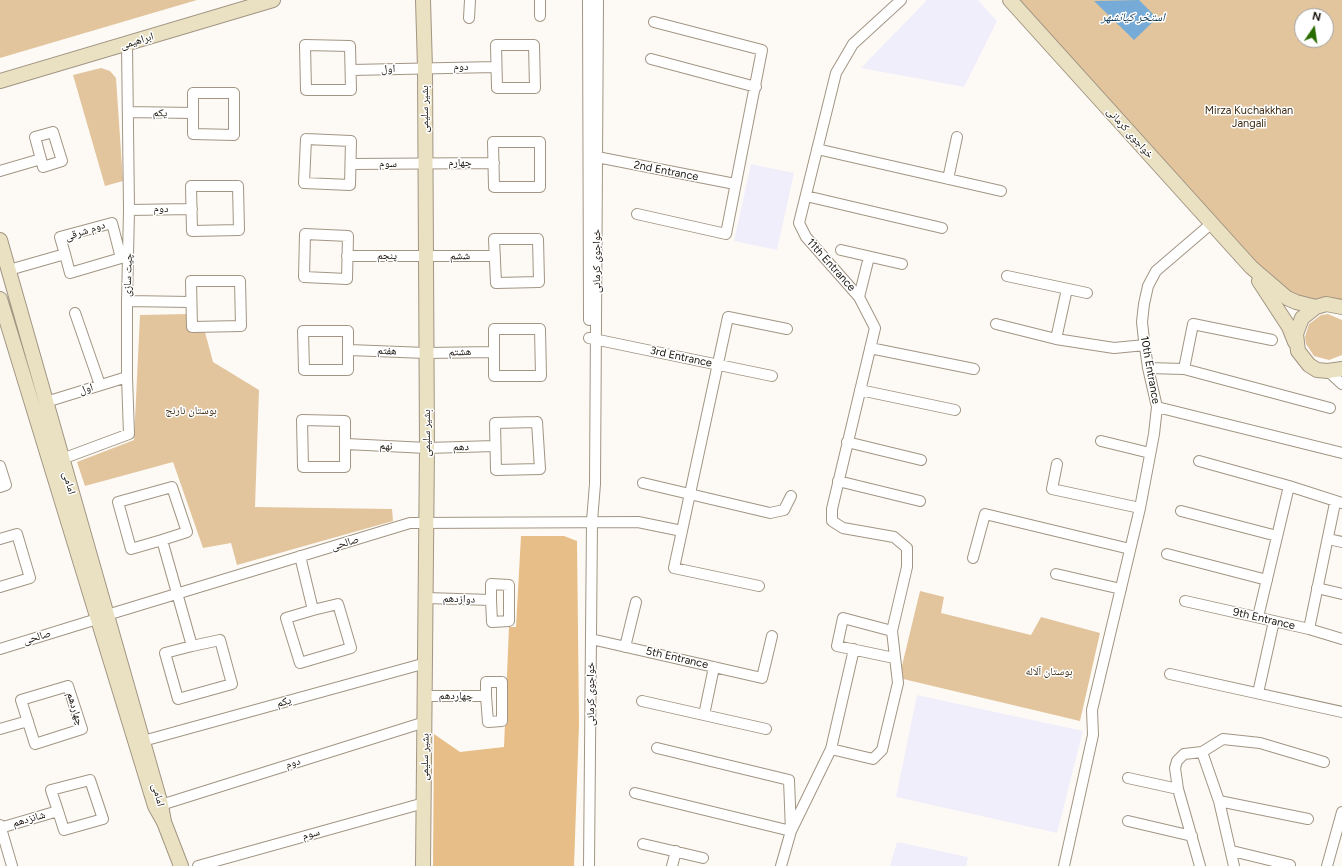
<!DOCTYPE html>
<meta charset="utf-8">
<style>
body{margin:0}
#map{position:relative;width:1342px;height:866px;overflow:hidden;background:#fdfaf6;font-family:Figtree,sans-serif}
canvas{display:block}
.north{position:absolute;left:1294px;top:8px;width:40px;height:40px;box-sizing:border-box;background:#fff;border:1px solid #a2a09d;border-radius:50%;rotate:13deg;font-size:11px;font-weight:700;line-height:16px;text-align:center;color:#17120b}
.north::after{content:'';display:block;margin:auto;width:14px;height:18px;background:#296b00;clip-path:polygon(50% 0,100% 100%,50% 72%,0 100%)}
</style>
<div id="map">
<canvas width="1342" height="866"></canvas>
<div class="north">N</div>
</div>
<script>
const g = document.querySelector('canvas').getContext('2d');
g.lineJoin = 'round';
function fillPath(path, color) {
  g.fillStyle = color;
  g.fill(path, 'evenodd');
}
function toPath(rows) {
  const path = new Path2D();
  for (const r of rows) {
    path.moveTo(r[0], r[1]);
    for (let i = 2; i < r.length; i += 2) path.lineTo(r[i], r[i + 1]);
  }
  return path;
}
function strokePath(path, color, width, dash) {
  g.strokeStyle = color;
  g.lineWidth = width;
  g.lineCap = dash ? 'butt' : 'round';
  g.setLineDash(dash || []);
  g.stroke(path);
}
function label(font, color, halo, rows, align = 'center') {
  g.font = font + ' Figtree,"Noto Naskh Arabic",sans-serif';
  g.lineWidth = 3;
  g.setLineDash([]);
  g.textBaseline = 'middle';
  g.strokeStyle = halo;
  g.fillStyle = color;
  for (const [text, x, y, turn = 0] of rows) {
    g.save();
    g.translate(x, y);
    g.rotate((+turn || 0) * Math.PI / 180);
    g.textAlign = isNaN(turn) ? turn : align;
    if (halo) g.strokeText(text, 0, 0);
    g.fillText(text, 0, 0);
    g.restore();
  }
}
fillPath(toPath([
 [927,0,978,0,997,21,964,87,861,68],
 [751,164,794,173,777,250,734,241],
 [917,695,1083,731,1057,833,896,797],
 [897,842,968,857,966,866,890,866]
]), '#f1eefc');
fillPath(toPath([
 [0,0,197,0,0,58],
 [1015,0,1342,0,1342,302,1317,300,1293,295,1271,278],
 [1302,16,1326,16,1326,40,1302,40],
 [101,68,110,71,116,78,123,181,105,186,73,75],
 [188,314,205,332,213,362,259,390,255,507,392,509,393,521,237,565,231,543,203,548,173,462,85,486,77,462,134,440,140,315],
 [1328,314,1342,320,1342,355,1329,360,1314,356,1306,344,1305,337,1309,324,1321,315],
 [920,591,944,597,941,613,1031,635,1041,617,1100,633,1080,721,899,678]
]), '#e3c59d');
fillPath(toPath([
 [521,536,564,536,577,541,579,724,574,866,433,866,434,734,460,752,504,747,509,627,516,627]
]), '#e7be87');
fillPath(toPath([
 [1139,0,1157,18,1134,40,1094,1]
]), '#75abd6');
const street = toPath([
 [540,0,540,16],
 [588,0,589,320],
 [469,18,470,0],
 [305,45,350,46,351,90,306,90,305,45],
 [496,45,534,45,535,88,497,88,496,45],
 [651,59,756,87],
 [351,70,496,67],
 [193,93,234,93,234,135,193,134,193,93],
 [128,112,193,113],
 [53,132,62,161,43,167,35,137,53,132],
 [306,139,351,141,350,185,304,183,306,139],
 [493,142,540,142,540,187,494,187,493,142],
 [817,149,1001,191],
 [597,157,735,184],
 [351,164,494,163],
 [0,171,41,159],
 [948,179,957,137],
 [191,186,238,186,239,230,192,231,191,186],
 [806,196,942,228],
 [129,210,192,209],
 [637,214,726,234,762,50,654,22],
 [305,234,348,236,347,279,304,277,305,234],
 [494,239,538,239,539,282,496,283,494,239],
 [841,250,902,264],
 [347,256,495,256],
 [9,270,65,254,60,237,112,223,121,258,70,273,65,254],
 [1007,276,1087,293],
 [191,281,240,281,241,326,192,327,191,281],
 [859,297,869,257],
 [127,301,191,302],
 [75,313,100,385],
 [996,324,1056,339,1114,348,1145,345],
 [494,329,540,329,541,376,494,376,494,329],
 [303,331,348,331,348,370,304,370,303,331],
 [589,338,772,376],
 [1056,339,1067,289],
 [870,348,974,369],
 [349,350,426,353,494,352],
 [1148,368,1184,369,1330,408],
 [1184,369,1193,324,1272,340],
 [1328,371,1342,384],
 [860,390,955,410],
 [46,402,127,377],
 [1157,407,1342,453],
 [302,420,345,421,345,467,303,467,302,420],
 [537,422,540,469,496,470,495,423,537,422],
 [1101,441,1150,453],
 [847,442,921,460],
 [346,444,427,448,495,446],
 [62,459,129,434,127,377,127,301,129,210,127,44],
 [1199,461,1289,486],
 [1057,464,1052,489,1140,508],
 [0,466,6,485,0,487],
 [838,481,920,501],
 [643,483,770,513,784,510,791,496],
 [1181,511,1277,536],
 [0,539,17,534,30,578,0,587],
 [1328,539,1342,542],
 [162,540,187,532,172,487,118,502,131,549,162,540,192,646,165,653,178,699,232,684,220,640,192,646],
 [1167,554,1267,580],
 [300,556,313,610,338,604,351,648,300,663,286,618,313,610],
 [973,558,985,514,1130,549],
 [1056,574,1121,589],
 [759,586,674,568,728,317,787,329],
 [1317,588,1342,594],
 [426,598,491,600,491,584,509,585,509,621,492,622,491,600],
 [1185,601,1309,629,1342,639],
 [107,615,410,523,638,522,682,531],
 [1258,617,1289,486,1342,503],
 [1309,629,1335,503],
 [892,631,907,567,907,548,894,537,843,528,832,521,832,509,875,328,859,297,806,237,799,223,836,73,853,44,901,0],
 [591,639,762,678,772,636],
 [625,647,636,602],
 [0,649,97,619],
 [1170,674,1342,712],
 [68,686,82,729,35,744,21,700,68,686],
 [1258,693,1274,621],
 [425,696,486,696,486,682,502,682,502,721,488,722,486,696],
 [642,701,766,729],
 [704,715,714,667],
 [0,729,28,721],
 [143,741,426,663],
 [831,749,873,759,882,750,898,683,892,631,843,618,837,646,894,658],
 [1202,752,1219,801,1234,866],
 [1128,778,1178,789],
 [635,793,791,831,789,780,657,748],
 [1219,801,1308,819],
 [161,805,425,722],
 [1128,821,1192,836],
 [0,825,12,866],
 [0,828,58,811,51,790,90,780,103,819,64,830,58,811],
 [643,844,703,858],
 [1232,851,1290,865],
 [198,866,424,803],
 [589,866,592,521,595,484,598,0],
 [672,866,676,851],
 [781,866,791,831,831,749,854,649],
 [1064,866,1093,735,1092,710,1140,508,1154,434,1157,407,1148,368,1144,340,1142,322,1144,304,1148,286,1156,271,1212,223],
 [1200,866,1178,789,1175,768,1177,761,1184,754,1202,752,1223,739,1260,743,1324,762],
 [1327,866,1342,812]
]);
const secondary = toPath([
 [423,0,425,68,427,448,423,866],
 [1010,0,1251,267,1287,298,1296,302,1316,307],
 [0,81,273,0],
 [0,240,161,805,164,822,155,806,0,299],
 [1259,281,1289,327,1295,342],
 [1342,307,1326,304,1316,307,1302,318,1296,334,1298,351,1309,365,1317,370,1328,371,1342,369],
 [164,822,181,866]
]);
strokePath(street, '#a29583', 12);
strokePath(secondary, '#a29583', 16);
strokePath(street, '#fff', 10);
strokePath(secondary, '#eae1c2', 14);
label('11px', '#17120b', '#fff', [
 ["ابراهیمی",137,41,-17],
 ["دوم",461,67],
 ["اول",388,69,-2],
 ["بشیر سلیمی",425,109,-90],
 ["یکم",160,113,1],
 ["خواجوی کرمانی",1130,133,48],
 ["چهارم",460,163],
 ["سوم",388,164],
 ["2nd Entrance",666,171,11],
 ["دوم",161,209],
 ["دوم شرقی",85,231,-18],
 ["پنجم",387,256],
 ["ششم",460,256,-1],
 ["خواجوی کرمانی",597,261,-90],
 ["11th Entrance",831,265,48],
 ["چیت سازی",128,275,-88],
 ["هفتم",387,351,2],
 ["هشتم",460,352,-1],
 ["3rd Entrance",681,357,12],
 ["10th Entrance",1150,370,80],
 ["اول",86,389,-18],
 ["بشیر سلیمی",427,433,-90],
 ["نهم",386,446,3],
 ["دهم",461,447,-1],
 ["امامی",69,483,74],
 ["صالحی",345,543,-17],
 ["دوازدهم",459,599,2],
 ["9th Entrance",1264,619,13],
 ["صالحی",37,637,-17],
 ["5th Entrance",677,658,13],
 ["خواجوی کرمانی",591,694,-90],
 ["چهاردهم",456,696,1],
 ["یکم",284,702,-16],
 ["چهاردهم",75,709,73],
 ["بشیر سلیمی",425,757,-89],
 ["دوم",293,763,-17],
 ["امامی",158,795,75],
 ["شانزدهم",29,819,-16],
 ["سوم",311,834,-16]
]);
label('11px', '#3d2c13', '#fff', [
 ["Mirza Kuchakkhan",1249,111],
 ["Jangali",1249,124],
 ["بوستان نارنج",191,411],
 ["بوستان آلاله",1049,672]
]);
label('italic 12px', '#103b58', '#fff', [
 ["استخر کیانشهر",1133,17]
]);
</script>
